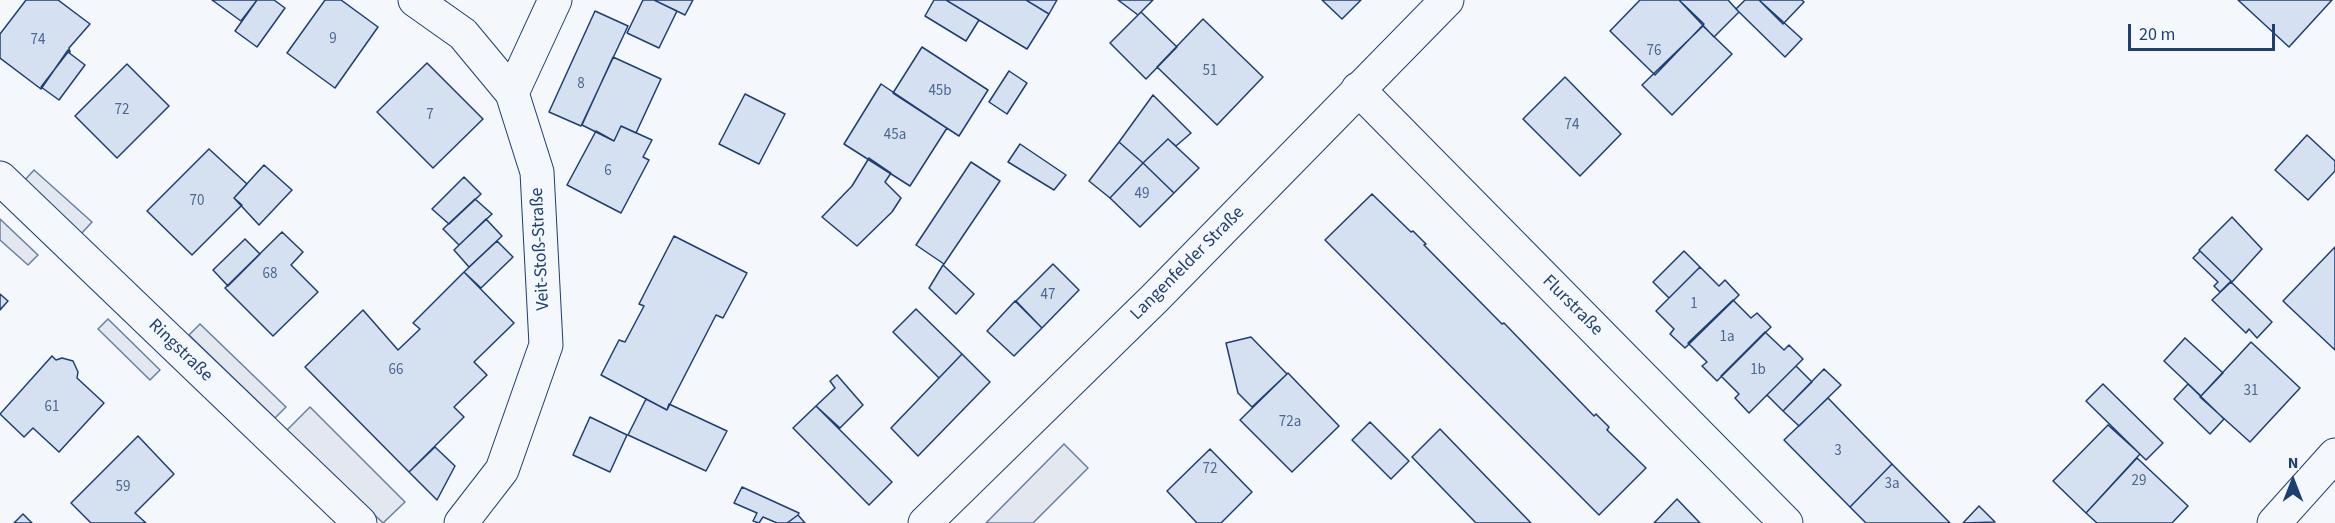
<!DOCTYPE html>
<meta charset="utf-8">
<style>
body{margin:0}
#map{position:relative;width:2335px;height:523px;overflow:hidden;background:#f4f7fb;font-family:"Source Sans 3",sans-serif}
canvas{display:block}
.north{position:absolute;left:2263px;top:451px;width:60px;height:60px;-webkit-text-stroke:4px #f4f7fb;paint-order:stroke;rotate:0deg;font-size:16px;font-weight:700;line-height:24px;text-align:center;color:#1d3f73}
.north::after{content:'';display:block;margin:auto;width:21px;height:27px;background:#1d3f73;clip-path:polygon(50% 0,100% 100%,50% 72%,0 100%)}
.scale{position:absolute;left:2128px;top:24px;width:147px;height:27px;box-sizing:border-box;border:3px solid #1d3f73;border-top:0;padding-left:8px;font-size:18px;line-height:21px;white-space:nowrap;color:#1d3f73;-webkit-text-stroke:4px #f4f7fb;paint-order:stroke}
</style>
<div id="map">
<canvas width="2335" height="523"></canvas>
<div class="north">N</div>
<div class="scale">20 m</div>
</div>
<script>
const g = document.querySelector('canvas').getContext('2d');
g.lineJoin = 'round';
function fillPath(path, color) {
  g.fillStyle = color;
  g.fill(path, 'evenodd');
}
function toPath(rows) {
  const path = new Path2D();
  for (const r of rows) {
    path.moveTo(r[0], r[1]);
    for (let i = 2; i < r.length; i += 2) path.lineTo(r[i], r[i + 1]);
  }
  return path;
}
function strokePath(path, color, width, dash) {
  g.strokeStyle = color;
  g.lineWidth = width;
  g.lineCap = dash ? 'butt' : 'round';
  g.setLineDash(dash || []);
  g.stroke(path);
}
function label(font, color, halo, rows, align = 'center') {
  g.font = font + ' "Source Sans 3",sans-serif';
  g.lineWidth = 4.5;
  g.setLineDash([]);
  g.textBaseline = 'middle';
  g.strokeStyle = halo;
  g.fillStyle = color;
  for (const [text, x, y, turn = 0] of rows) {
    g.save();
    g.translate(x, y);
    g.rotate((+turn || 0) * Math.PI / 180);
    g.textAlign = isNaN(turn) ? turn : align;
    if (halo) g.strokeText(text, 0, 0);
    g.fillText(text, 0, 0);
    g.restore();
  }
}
const parking = toPath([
 [34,170,92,222,81,234,23,182,34,170],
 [0,219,38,255,28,265,0,240,0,219],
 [108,319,160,370,150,380,98,329,108,319],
 [200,324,286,407,275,418,189,335,200,324],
 [310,407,405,502,383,523,287,430,310,407],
 [1064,444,1088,468,1033,523,986,523,1064,444]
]);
fillPath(parking, '#e3e8f0');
strokePath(parking, '#687fa3', 1.5);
const building = toPath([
 [26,0,58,0,90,24,69,48,70,52,68,50,41,89,0,58,0,34,26,0],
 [212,0,257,0,241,21,212,0],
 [257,0,274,0,285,8,257,47,235,31,257,0],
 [325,0,341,0,378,27,335,88,287,53,325,0],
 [643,0,654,0,677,11,659,48,627,33,643,0],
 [654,0,693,0,685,15,654,0],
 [934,0,946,0,979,20,966,41,925,16,934,0],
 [946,0,1026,0,1049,14,1027,49,946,0],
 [1026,0,1057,0,1049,14,1026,0],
 [1118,0,1153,0,1138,15,1118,0],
 [1322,0,1361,0,1342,19,1322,0],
 [1640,0,1679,0,1704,24,1655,75,1610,31,1640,0],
 [1679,0,1728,0,1739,12,1714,37,1679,0],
 [1745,0,1759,0,1802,39,1785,57,1736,9,1745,0],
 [1759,0,1802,0,1804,2,1783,24,1759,0],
 [2238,0,2332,0,2289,47,2238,0],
 [595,11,628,26,581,126,549,112,595,11],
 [1141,12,1177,47,1146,79,1110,43,1141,12],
 [1203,19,1263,77,1217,125,1157,67,1203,19],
 [1703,26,1732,54,1672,115,1642,85,1703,26],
 [922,47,988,90,959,136,893,93,922,47],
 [68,52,85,65,59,100,41,87,68,52],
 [613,57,661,79,636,133,621,126,614,141,582,125,613,57],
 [427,63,483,119,433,168,377,112,427,63],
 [127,64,169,106,117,158,75,116,127,64],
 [1009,71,1027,83,1007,114,989,102,1009,71],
 [1565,77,1621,134,1580,176,1523,119,1565,77],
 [881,84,947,128,910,186,844,144,881,84],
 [745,94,785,114,759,164,719,144,745,94],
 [1153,95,1191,133,1176,146,1168,139,1143,163,1119,142,1153,95],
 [621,126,652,140,643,157,649,160,621,213,567,185,596,131,614,141,621,126],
 [2307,135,2335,161,2335,171,2308,200,2275,170,2307,135],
 [1168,139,1199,168,1174,193,1143,163,1168,139],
 [1119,142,1143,163,1110,198,1089,181,1119,142],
 [1020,144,1066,175,1054,190,1008,162,1020,144],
 [209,149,247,184,234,198,242,205,192,255,147,211,209,149],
 [869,158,891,173,885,182,901,198,892,212,857,246,822,217,852,186,869,158],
 [971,162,1000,181,944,264,916,245,971,162],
 [1143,163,1174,193,1140,227,1110,198,1143,163],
 [264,165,292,190,259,225,234,198,264,165],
 [464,177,481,194,449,224,432,209,464,177],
 [1372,194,1411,232,1413,231,1426,244,1424,245,1502,324,1504,323,1594,416,1596,414,1609,427,1607,430,1646,468,1599,515,1325,240,1372,194],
 [475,199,492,214,459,245,443,229,475,199],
 [2232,217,2262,249,2232,282,2199,250,2232,217],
 [486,219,502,236,469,267,454,250,486,219],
 [282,232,303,252,291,265,318,292,273,336,225,288,282,232],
 [674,236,747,273,723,318,716,315,667,410,601,375,619,340,625,342,644,306,639,304,674,236],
 [245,239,260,254,228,286,213,270,245,239],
 [497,241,513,257,481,288,464,272,497,241],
 [2335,247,2335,350,2283,301,2335,247],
 [1684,251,1700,267,1669,298,1653,282,1684,251],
 [2200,251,2231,281,2220,292,2214,286,2218,282,2193,258,2200,251],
 [1053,264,1079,290,1042,328,1016,301,1053,264],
 [943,265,974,294,956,314,929,288,943,265],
 [1700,267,1719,286,1725,280,1739,295,1685,348,1670,334,1674,329,1656,311,1700,267],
 [464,272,514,323,474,362,487,375,454,407,464,417,409,472,305,367,363,310,398,350,420,329,413,323,464,272],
 [2231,282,2272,322,2257,338,2249,329,2246,333,2212,300,2231,282],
 [0,294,8,301,0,310,0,294],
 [1733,300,1751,318,1757,313,1771,327,1717,381,1702,366,1707,362,1688,343,1733,300],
 [1015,301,1042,328,1014,356,987,331,1015,301],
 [916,309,962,354,939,378,893,332,916,309],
 [1765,332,1784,350,1789,345,1803,359,1749,413,1735,398,1739,394,1721,376,1765,332],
 [1251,337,1287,374,1252,407,1238,393,1226,343,1251,337],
 [2185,338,2223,373,2201,396,2164,361,2185,338],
 [2251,342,2300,388,2250,442,2200,397,2251,342],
 [962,354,990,382,918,456,891,428,962,354],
 [52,356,56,360,62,358,73,361,78,372,77,378,104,403,59,452,33,428,24,437,0,414,52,356],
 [1796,366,1812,382,1783,411,1767,395,1796,366],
 [1824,369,1841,385,1799,426,1783,411,1824,369],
 [1288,373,1339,426,1292,472,1240,420,1288,373],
 [837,375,863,405,840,428,816,406,835,388,830,381,837,375],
 [2103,384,2163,443,2146,460,2086,401,2103,384],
 [2188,384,2224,419,2210,434,2174,399,2188,384],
 [1828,398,1892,464,1850,507,1784,440,1828,398],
 [646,399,667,410,669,404,727,431,706,471,628,435,646,399],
 [816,406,892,482,869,505,793,428,816,406],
 [590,417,627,435,610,472,573,455,590,417],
 [1370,422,1409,461,1391,479,1352,440,1370,422],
 [2108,425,2140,454,2086,513,2053,481,2108,425],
 [1440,429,1531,523,1476,523,1412,457,1440,429],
 [138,436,174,474,135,513,146,523,91,523,71,503,138,436],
 [435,447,455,466,437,500,409,472,435,447],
 [1210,449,1252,492,1221,523,1197,523,1167,491,1210,449],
 [2137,458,2188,506,2172,523,2097,523,2086,513,2137,458],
 [1892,464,1950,523,1866,523,1850,507,1892,464],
 [742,487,799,513,798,515,787,523,777,523,763,517,759,523,753,521,757,513,734,503,742,487],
 [1677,499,1700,523,1654,523,1677,499],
 [1979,506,1995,522,1963,523,1979,506],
 [23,514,32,523,14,523,23,514],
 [798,515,805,523,787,523,798,515]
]);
fillPath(building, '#d5e0f0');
strokePath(building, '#1d3f73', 1.5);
const minor = toPath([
 [415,0,463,34,512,93,537,172,546,345,502,470,461,523],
 [1358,89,1786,523],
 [512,93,555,0],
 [0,178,360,523],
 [2274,523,2335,455]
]);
const tertiary = toPath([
 [925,523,1155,298,1447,0]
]);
strokePath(minor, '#1d3f73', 35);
strokePath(tertiary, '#1d3f73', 35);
strokePath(minor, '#f4f7fb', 33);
strokePath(tertiary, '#f4f7fb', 33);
label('15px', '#4b6792', null, [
 ["9",333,40],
 ["74",38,41],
 ["76",1654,52],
 ["51",1210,72],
 ["8",581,85],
 ["45b",940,92],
 ["72",122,111],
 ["7",430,116],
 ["74",1572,126],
 ["45a",895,136],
 ["6",608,172],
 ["49",1142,195],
 ["70",197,202],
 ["68",270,275],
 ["47",1048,296],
 ["1",1694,305],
 ["1a",1727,338],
 ["66",396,371],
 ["1b",1758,371],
 ["31",2251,392],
 ["61",52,408],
 ["72a",1290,423],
 ["3",1838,452],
 ["72",1210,470],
 ["29",2139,482],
 ["3a",1892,485],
 ["59",123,488]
]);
label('18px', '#1d3f73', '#f4f7fb', [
 ["Veit-Stoß-Straße",541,249,-93],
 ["Langenfelder Straße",1188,264,-45],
 ["Flurstraße",1572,306,45],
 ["Ringstraße",180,351,44]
]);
</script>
